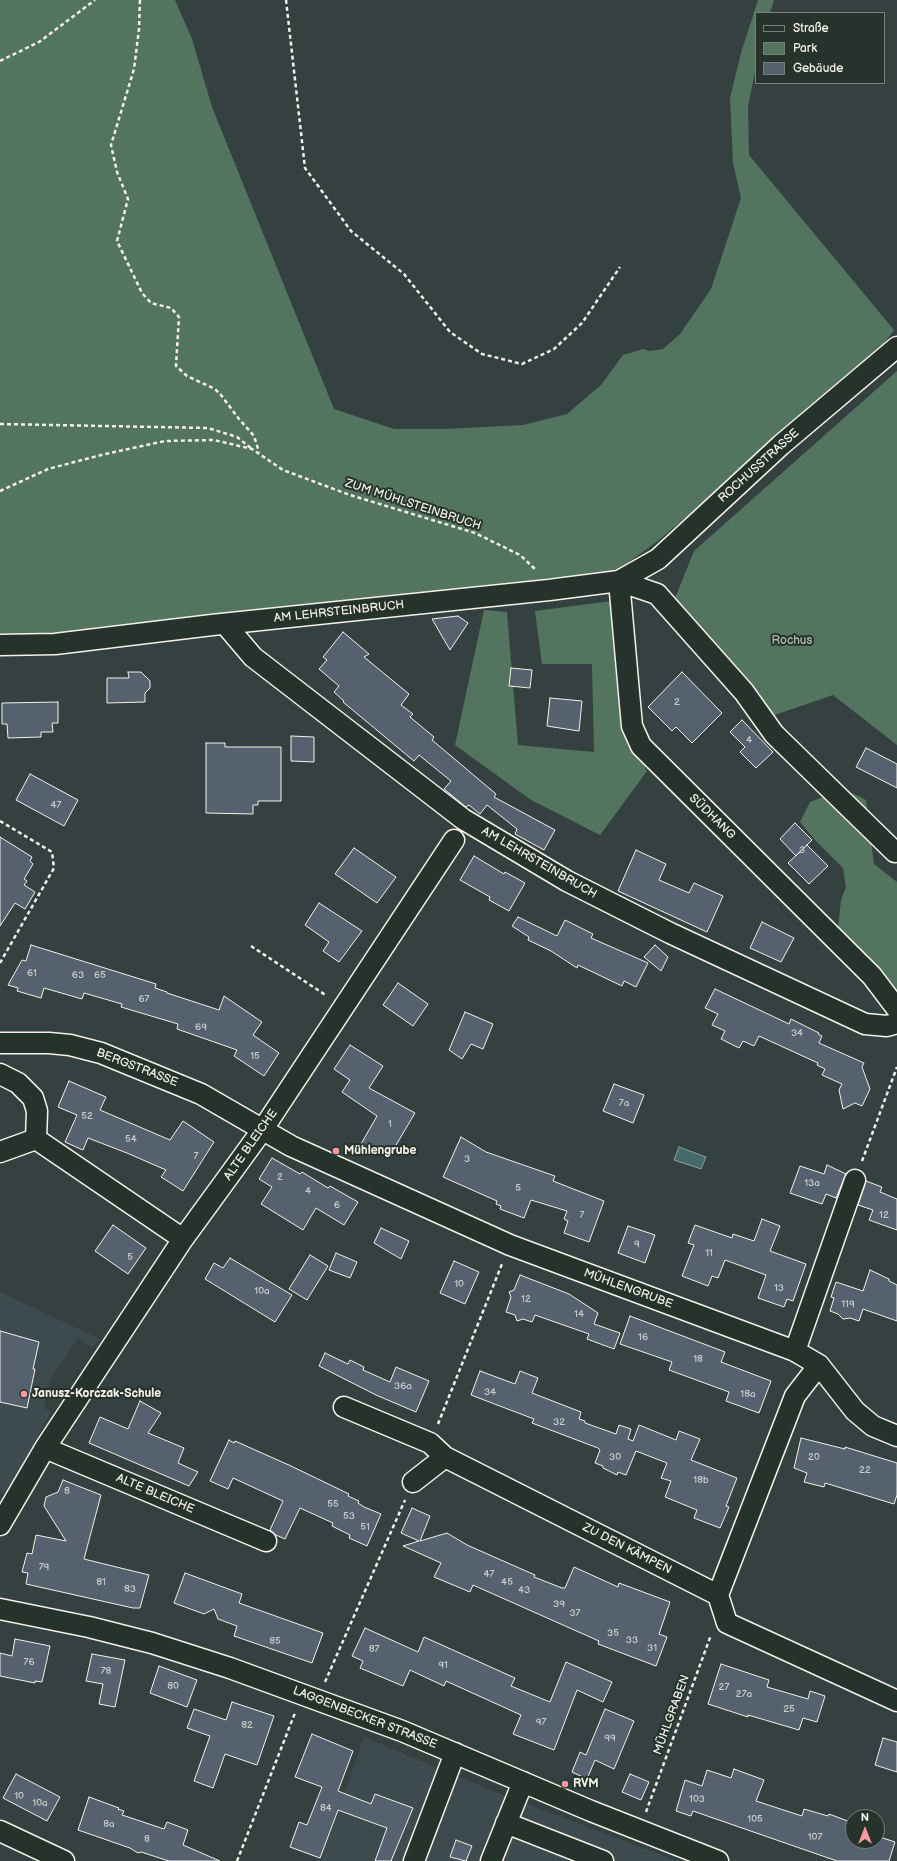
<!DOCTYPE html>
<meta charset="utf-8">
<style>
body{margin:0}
#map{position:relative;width:897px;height:1861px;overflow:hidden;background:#344140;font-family:"Balsamiq Sans",sans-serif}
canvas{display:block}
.legend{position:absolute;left:755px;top:12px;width:130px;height:72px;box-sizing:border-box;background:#26332d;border:1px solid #787f78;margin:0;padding:5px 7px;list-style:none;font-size:12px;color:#f4f1e8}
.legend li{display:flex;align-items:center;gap:8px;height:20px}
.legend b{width:20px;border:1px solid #787f78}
.north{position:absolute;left:845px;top:1809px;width:40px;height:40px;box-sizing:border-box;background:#26332d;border:1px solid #787f78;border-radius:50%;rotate:0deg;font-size:11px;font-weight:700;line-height:16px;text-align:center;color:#f4f1e8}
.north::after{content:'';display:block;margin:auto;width:14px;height:18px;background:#ff9aa2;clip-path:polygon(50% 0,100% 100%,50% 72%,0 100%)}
</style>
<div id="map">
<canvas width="897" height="1861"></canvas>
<ul class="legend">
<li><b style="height:5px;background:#26332d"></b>Straße</li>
<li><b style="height:11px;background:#53755f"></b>Park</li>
<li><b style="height:11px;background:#55616e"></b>Gebäude</li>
</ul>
<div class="north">N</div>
</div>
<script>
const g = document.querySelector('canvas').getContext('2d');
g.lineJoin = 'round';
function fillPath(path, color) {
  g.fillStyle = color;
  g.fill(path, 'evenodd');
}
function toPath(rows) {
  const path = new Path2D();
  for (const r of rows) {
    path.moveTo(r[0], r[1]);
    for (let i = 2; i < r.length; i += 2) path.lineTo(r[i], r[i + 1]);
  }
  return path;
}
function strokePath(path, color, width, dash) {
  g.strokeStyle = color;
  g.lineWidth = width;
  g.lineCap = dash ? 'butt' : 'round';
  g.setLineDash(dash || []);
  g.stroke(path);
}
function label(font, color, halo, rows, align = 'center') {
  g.font = font + ' "Balsamiq Sans",sans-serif';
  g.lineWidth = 4;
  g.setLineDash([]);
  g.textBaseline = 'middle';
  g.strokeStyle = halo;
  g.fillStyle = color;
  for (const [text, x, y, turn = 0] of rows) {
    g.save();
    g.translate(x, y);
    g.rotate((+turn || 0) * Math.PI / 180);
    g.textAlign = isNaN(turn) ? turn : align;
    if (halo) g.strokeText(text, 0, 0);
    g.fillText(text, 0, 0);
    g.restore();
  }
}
fillPath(toPath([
 [0,1292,100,1339,93,1348,78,1338,50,1380,44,1408,51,1412,7,1492,0,1493],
 [364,1737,500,1794,678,1861,320,1861]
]), '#3e4b4e');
fillPath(toPath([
 [0,0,175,0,192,39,212,107,334,409,394,429,444,429,523,425,567,414,601,385,623,355,643,349,650,351,663,349,680,334,711,289,741,198,733,163,730,98,741,53,758,0,774,0,770,13,756,13,756,67,748,107,749,155,894,330,874,357,659,540,618,570,600,576,52,636,0,637],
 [897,371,897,745,833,695,772,716,673,603,694,551],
 [612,601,624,729,647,771,600,835,531,800,455,745,484,610,507,612,518,745,594,752,592,664,542,664,535,611],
 [844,789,866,800,874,864,897,882,897,995,838,928,841,900,846,887,843,868,814,839,800,822,810,802]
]), '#53755f');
const water = toPath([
 [679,1147,706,1157,701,1169,674,1160,679,1147]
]);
fillPath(water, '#466a6b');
strokePath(water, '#8ca09d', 1);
const building = toPath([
 [458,616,468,623,450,650,432,619,458,616],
 [343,632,369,654,364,657,409,694,401,705,413,714,410,717,434,737,432,740,496,794,494,797,555,830,544,850,515,834,517,829,487,805,480,814,469,805,466,807,444,789,451,781,419,755,414,761,343,702,344,701,334,692,339,686,319,669,327,660,323,657,343,632],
 [511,668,532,670,530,688,509,686,511,668],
 [128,672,141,672,150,681,150,688,145,693,145,702,107,703,107,678,129,678,128,672],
 [682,672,722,713,692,743,676,727,672,731,648,707,682,672],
 [550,698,582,701,579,731,547,726,550,698],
 [58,702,58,723,52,723,53,732,41,732,41,737,8,738,7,724,2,724,2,703,58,702],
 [742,720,773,752,756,768,740,752,745,747,730,732,742,720],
 [291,736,314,737,314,762,291,761,291,736],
 [206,743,225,743,225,747,281,747,281,801,258,801,258,805,253,805,253,814,206,813,206,743],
 [866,748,897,764,897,788,856,767,866,748],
 [30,774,78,800,64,826,16,800,30,774],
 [795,823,812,840,796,856,780,839,795,823],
 [0,837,32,857,30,861,33,864,24,879,27,881,24,885,35,892,25,909,15,903,0,926,0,837],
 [807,845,828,866,809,884,788,863,807,845],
 [354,848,396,877,377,903,335,874,354,848],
 [636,850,666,864,659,880,689,893,694,883,723,896,707,932,618,891,636,850],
 [474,856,504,874,505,872,525,883,509,911,489,900,490,897,460,880,474,856],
 [319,903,362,931,339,962,323,951,329,942,305,925,319,903],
 [518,917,557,936,565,920,593,934,591,938,648,963,636,987,624,981,622,986,578,965,577,968,551,951,528,940,529,937,512,926,518,917],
 [762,922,794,938,781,962,750,948,762,922],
 [31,945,156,984,155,988,167,992,167,993,219,1010,224,996,262,1022,253,1035,279,1053,264,1076,234,1056,237,1050,177,1029,178,1024,121,1007,122,1004,84,993,82,999,44,988,41,998,17,991,18,988,8,985,22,960,26,961,31,945],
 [655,945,668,957,661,971,644,957,655,945],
 [398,983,428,1004,413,1026,383,1005,398,983],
 [715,989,789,1024,791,1019,819,1033,818,1034,822,1036,819,1043,864,1063,862,1067,870,1089,862,1106,855,1103,843,1109,839,1090,842,1084,822,1075,825,1069,817,1065,818,1063,759,1036,754,1046,743,1041,739,1048,721,1039,725,1031,712,1025,718,1014,705,1008,715,989],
 [465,1012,493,1024,483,1049,471,1044,462,1059,449,1050,465,1012],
 [350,1045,383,1066,369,1088,415,1113,389,1157,361,1144,377,1116,342,1092,350,1080,334,1069,350,1045],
 [69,1081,106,1097,100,1110,170,1140,183,1121,214,1142,183,1191,161,1177,166,1170,127,1153,88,1138,83,1150,65,1142,77,1115,58,1107,69,1081],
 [614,1084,644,1095,633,1123,603,1111,614,1084],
 [461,1137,486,1152,555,1176,553,1181,604,1201,589,1242,564,1233,568,1221,564,1219,567,1211,531,1200,524,1218,500,1209,501,1206,496,1204,497,1201,443,1177,461,1137],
 [272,1158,300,1174,302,1172,328,1188,330,1186,358,1202,344,1225,316,1208,303,1230,261,1204,272,1187,259,1179,272,1158],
 [827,1165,846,1174,836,1198,826,1194,822,1204,790,1193,800,1166,824,1174,827,1165],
 [866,1181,882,1187,880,1192,897,1199,897,1230,869,1220,873,1210,858,1205,866,1181],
 [762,1219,780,1226,770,1251,806,1264,793,1301,787,1299,784,1307,758,1298,766,1275,725,1260,718,1278,712,1276,708,1286,682,1276,694,1245,688,1243,695,1225,732,1238,733,1234,754,1241,762,1219],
 [113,1225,146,1248,128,1274,95,1251,113,1225],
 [628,1226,655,1235,645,1263,618,1253,628,1226],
 [381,1228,409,1241,401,1259,374,1243,381,1228],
 [336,1253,357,1262,350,1278,329,1270,336,1253],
 [310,1255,328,1266,307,1300,289,1289,310,1255],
 [230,1258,292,1295,275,1322,205,1279,214,1263,223,1268,230,1258],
 [454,1261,479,1272,465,1304,440,1293,454,1261],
 [870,1270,889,1279,889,1281,897,1285,897,1321,863,1309,859,1321,850,1318,843,1319,838,1314,830,1311,834,1298,831,1297,836,1282,863,1291,870,1270],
 [520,1275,569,1294,598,1313,594,1324,620,1333,614,1349,587,1339,589,1334,535,1315,532,1322,523,1319,517,1321,515,1315,506,1312,511,1297,509,1292,514,1290,520,1275],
 [630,1316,725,1352,721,1362,771,1381,759,1413,726,1401,729,1392,669,1370,672,1362,620,1344,630,1316],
 [0,1331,39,1342,33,1369,35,1369,27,1408,0,1402,0,1331],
 [325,1353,348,1364,350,1360,364,1367,363,1370,390,1382,396,1367,429,1381,416,1412,376,1395,319,1366,325,1353],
 [480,1371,515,1384,520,1371,538,1378,532,1393,581,1412,579,1419,585,1421,585,1423,616,1434,619,1425,631,1429,628,1439,633,1441,639,1425,676,1440,679,1431,700,1439,691,1460,737,1478,726,1506,729,1507,720,1528,694,1518,697,1510,665,1497,671,1481,661,1478,667,1463,636,1451,626,1475,618,1472,617,1475,603,1468,603,1466,595,1463,600,1450,598,1448,532,1423,534,1419,471,1395,480,1371],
 [140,1401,161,1413,148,1433,184,1448,178,1463,198,1472,189,1486,89,1443,100,1417,128,1429,140,1401],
 [801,1438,845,1449,845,1447,897,1463,897,1495,894,1504,825,1483,824,1487,804,1482,807,1473,794,1468,801,1438],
 [229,1440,234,1443,235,1441,291,1466,349,1494,348,1496,359,1501,358,1503,364,1507,381,1514,367,1546,349,1538,350,1535,332,1526,333,1523,300,1508,285,1539,276,1535,270,1530,283,1501,233,1478,228,1489,210,1481,229,1440],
 [63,1480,101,1495,84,1559,149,1575,140,1608,133,1608,26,1584,28,1573,22,1572,27,1553,32,1554,36,1535,66,1541,44,1506,46,1497,58,1492,63,1480],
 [412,1508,430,1516,420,1541,447,1533,467,1545,535,1575,534,1577,562,1588,565,1588,574,1567,618,1587,619,1583,670,1602,659,1634,667,1637,656,1666,598,1644,599,1641,473,1585,470,1592,434,1577,441,1563,403,1546,419,1541,401,1533,412,1508],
 [185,1573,242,1594,239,1603,323,1633,312,1663,234,1636,237,1626,218,1619,214,1609,204,1614,174,1603,185,1573],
 [365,1628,418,1652,424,1637,515,1678,511,1686,550,1702,566,1662,612,1682,603,1702,577,1690,554,1750,513,1734,521,1715,446,1681,444,1686,410,1670,403,1686,360,1668,363,1661,352,1656,365,1628],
 [15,1639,50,1646,42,1682,35,1681,35,1683,0,1676,0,1653,12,1656,15,1639],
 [92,1654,125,1660,115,1707,99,1704,103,1684,86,1681,92,1654],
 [721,1664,769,1680,767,1687,808,1699,810,1691,825,1696,817,1722,803,1718,799,1730,748,1715,748,1717,708,1704,721,1664],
 [159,1666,197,1680,187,1707,150,1693,159,1666],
 [232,1702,274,1716,257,1765,225,1754,213,1788,194,1781,210,1736,187,1728,194,1709,226,1720,232,1702],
 [605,1709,634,1721,614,1769,595,1760,587,1779,572,1772,580,1752,586,1755,605,1709],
 [312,1734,353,1751,338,1791,371,1804,375,1794,413,1808,391,1861,375,1861,387,1828,338,1810,320,1858,290,1847,299,1822,307,1825,322,1787,295,1777,312,1734],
 [883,1738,897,1742,897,1772,875,1765,883,1738],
 [734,1769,764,1780,756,1801,802,1816,804,1809,828,1816,829,1814,853,1823,853,1841,877,1841,877,1836,895,1842,889,1861,837,1861,693,1811,691,1816,676,1811,685,1780,702,1786,707,1770,731,1778,734,1769],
 [16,1774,60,1797,47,1821,3,1798,16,1774],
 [630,1774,649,1782,641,1800,622,1792,630,1774],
 [89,1797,119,1808,118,1809,124,1811,122,1815,164,1829,167,1822,188,1830,183,1845,220,1861,169,1861,141,1852,138,1853,130,1848,78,1830,89,1797],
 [456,1840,472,1846,466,1861,450,1857,456,1840]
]);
fillPath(building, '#55616e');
strokePath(building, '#f4f1e8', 1);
const minor = toPath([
 [619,581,632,726,641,746,872,976,897,1009],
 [619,581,657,594,744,692,774,734,895,852],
 [225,624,253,657,463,819,567,881,670,933,865,1024,887,1026,897,1023],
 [0,645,55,644,212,625,549,590,619,581,658,559,781,445,897,347],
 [0,1043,49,1043,70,1045,101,1053,201,1094,291,1146,510,1245,795,1351,819,1365,855,1411,873,1426,897,1436],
 [0,1074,18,1083,33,1098,37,1111,36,1139],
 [0,1152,36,1139,183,1239],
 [795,1351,855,1180],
 [344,1407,430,1443,445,1457,718,1595,727,1623,897,1701],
 [45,1448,266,1541],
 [413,1482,445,1457],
 [0,1525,45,1448,183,1239,263,1129,454,840],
 [718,1595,795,1396,819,1365],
 [0,1609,89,1627,152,1643,230,1668,402,1731,591,1811,718,1861],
 [506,1823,603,1861],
 [0,1831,64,1861],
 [414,1861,455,1753],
 [491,1861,523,1782]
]);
strokePath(minor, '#f4f1e8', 23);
strokePath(toPath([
 [140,0,139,29,134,69,111,145,117,172,128,199,117,241,142,293,151,303,171,308,179,317,176,366,187,376,215,389,221,395,239,419,254,436,259,452],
 [286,0,305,168,351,231,404,274,450,332,482,354,522,364,554,349,582,323,620,267],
 [0,61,39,42,95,0],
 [0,424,208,428,237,437,252,449],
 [0,491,48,469,101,455,165,441,214,440,252,449,283,470,350,495,475,533,520,555,536,570],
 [0,821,52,852,54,868,0,963],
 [251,946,327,996],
 [862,1161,897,1067],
 [438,1424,502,1264],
 [325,1682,405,1500],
 [646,1812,711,1635],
 [237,1861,295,1713]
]), '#f4f1e8', 2.5, [4, 3]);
strokePath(minor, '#26332d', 20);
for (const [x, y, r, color] of [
 [336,1151,4,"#ff9aa2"],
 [24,1394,4,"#ff9aa2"],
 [565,1784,4,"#ff9aa2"]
]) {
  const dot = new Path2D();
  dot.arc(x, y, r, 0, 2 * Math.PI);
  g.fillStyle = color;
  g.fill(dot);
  strokePath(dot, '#26332d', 1.5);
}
label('10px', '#cccdca', null, [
 ["2",677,702],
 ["4",749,740],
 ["47",56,805],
 ["3",802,850],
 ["61",32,973],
 ["63",78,975],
 ["65",100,975],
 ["67",144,999],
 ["69",201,1027],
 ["34",797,1033],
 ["15",255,1056],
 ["7a",624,1103],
 ["52",87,1116],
 ["1",390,1124],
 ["54",131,1139],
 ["7",196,1156],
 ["3",467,1159],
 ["2",280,1177],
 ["13a",812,1183],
 ["5",518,1188],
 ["4",308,1191],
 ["6",337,1205],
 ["7",582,1215],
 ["12",884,1215],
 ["9",637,1244],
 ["11",709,1253],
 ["5",130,1257],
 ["10",459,1284],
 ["13",779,1288],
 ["10a",262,1291],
 ["12",526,1299],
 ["119",848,1304],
 ["14",579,1314],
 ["16",643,1337],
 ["18",698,1359],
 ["36a",403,1386],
 ["34",490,1392],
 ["18a",748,1394],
 ["32",559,1422],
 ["30",615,1457],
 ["20",814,1457],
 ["22",865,1470],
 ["18b",701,1480],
 ["8",67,1491],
 ["55",333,1504],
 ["53",349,1516],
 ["51",365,1527],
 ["79",44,1567],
 ["47",489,1574],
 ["81",101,1582],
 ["45",507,1582],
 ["83",130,1589],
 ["43",524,1590],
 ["39",559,1604],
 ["37",575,1613],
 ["35",613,1633],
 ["33",632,1640],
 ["85",275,1641],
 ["31",652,1648],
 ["87",374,1649],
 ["76",29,1662],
 ["91",443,1665],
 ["78",106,1671],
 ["80",173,1686],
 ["27",724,1687],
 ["27a",744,1694],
 ["25",789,1709],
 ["97",541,1722],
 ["82",247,1725],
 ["99",610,1738],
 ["10",19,1796],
 ["103",697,1799],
 ["10a",40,1803],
 ["84",326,1808],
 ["105",755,1819],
 ["8a",109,1824],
 ["107",815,1837],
 ["8",147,1839]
]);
label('12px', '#f4f1e8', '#26332d', [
 ["ROCHUSSTRASSE",759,466,-42],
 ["ZUM MÜHLSTEINBRUCH",413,505,18],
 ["AM LEHRSTEINBRUCH",339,612,-6],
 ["SÜDHANG",712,817,44],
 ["AM LEHRSTEINBRUCH",539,863,30],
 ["BERGSTRASSE",137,1068,21],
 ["ALTE BLEICHE",251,1145,-55],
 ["MÜHLENGRUBE",628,1289,20],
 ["ALTE BLEICHE",155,1494,23],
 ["ZU DEN KÄMPEN",627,1549,27],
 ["MÜHLGRABEN",672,1715,-70],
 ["LAGGENBECKER STRASSE",365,1718,21]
]);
label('12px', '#b4bfb1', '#26332d', [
 ["Rochus",792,641]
]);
label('bold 12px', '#f4f1e8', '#26332d', [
 ["Mühlengrube",344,1151],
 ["Janusz-Korczak-Schule",32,1394],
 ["RVM",573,1784]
], 'left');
</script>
